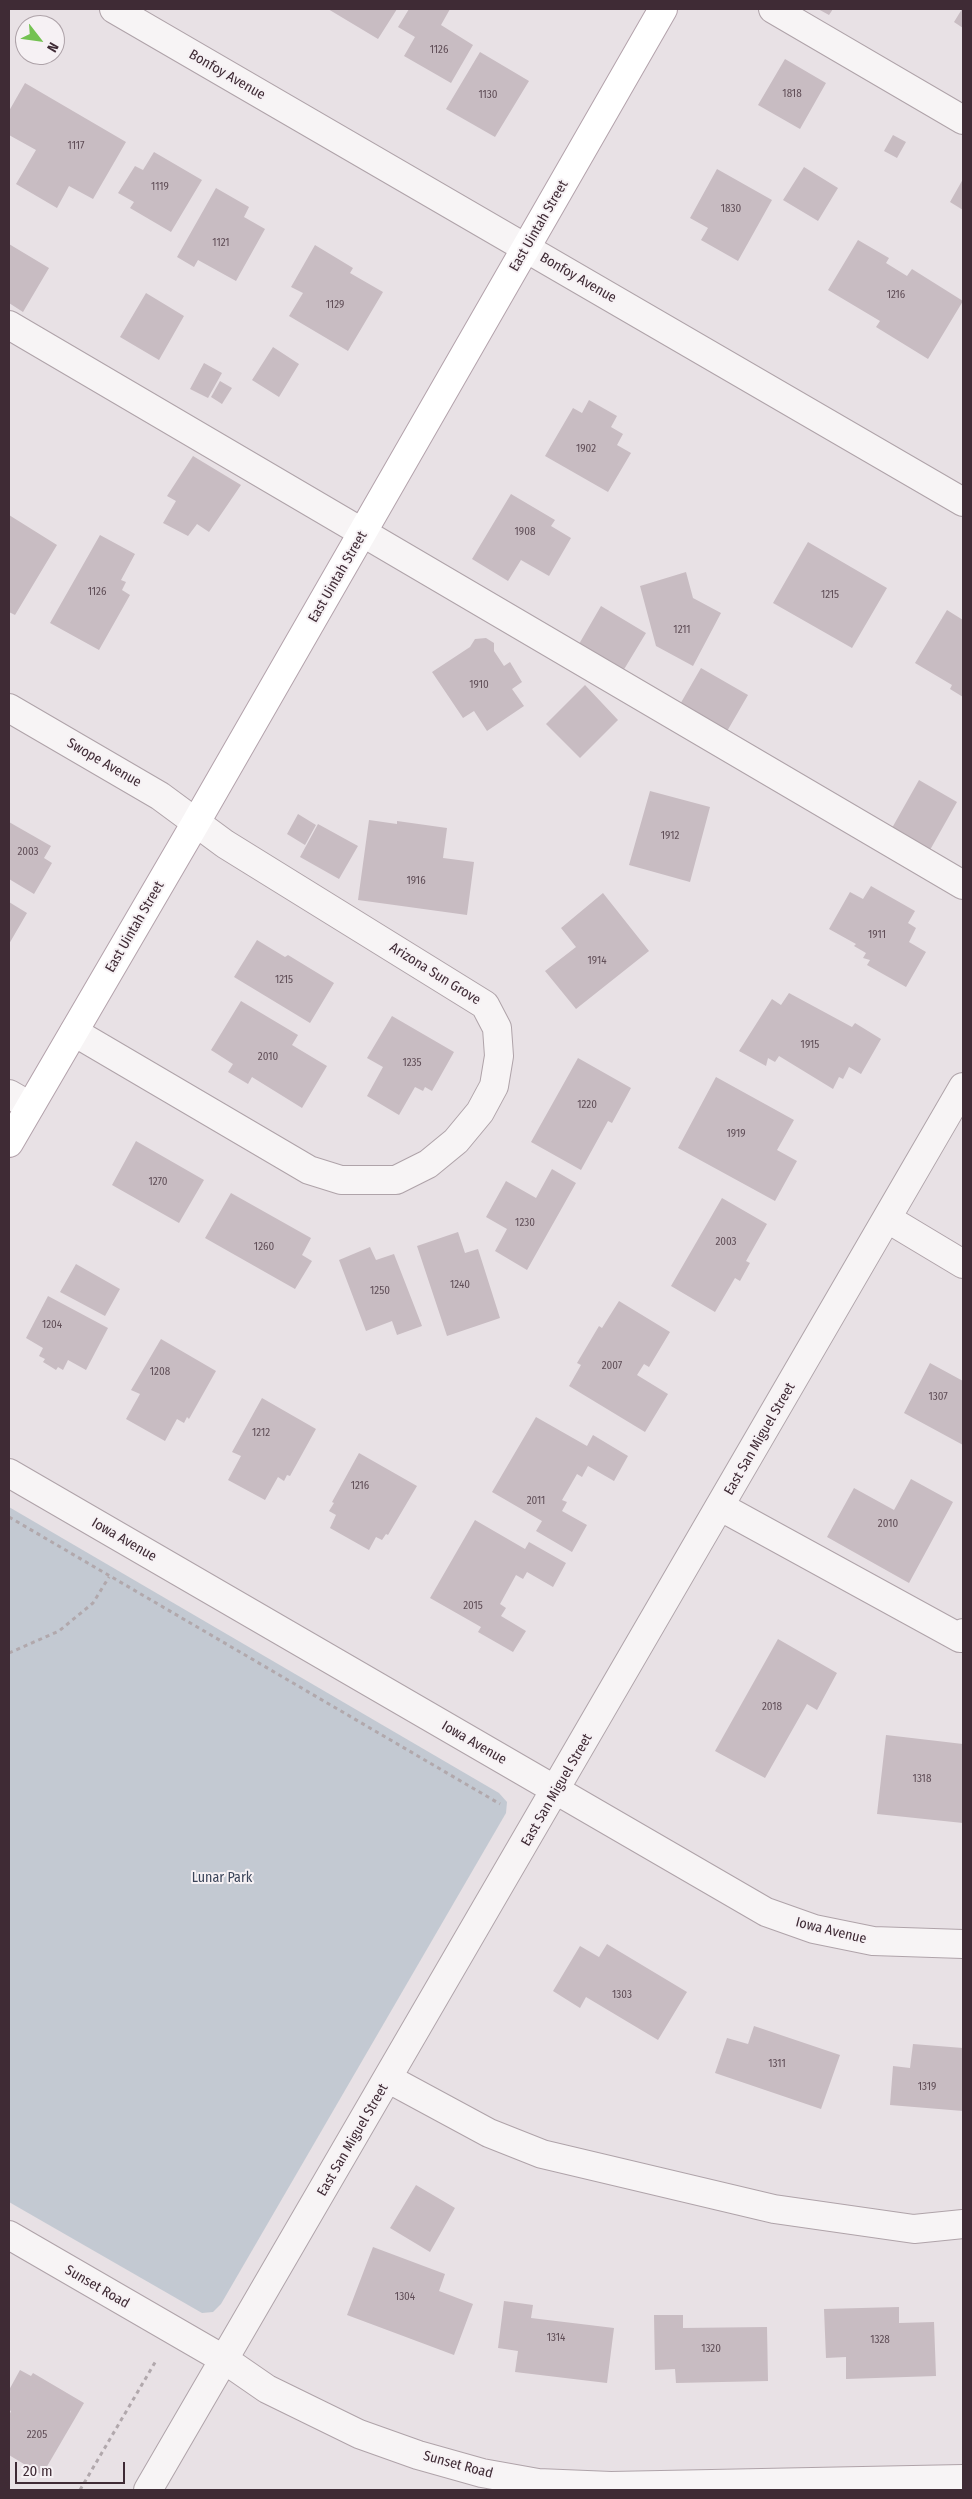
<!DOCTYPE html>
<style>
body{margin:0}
#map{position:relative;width:972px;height:2499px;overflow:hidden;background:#e8e1e5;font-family:"Fira Sans Condensed",sans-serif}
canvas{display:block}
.frame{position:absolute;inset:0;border:10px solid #3f2b35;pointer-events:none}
.north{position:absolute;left:15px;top:15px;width:50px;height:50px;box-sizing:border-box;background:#f6f1f4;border:1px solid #ada2a8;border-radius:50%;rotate:120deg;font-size:14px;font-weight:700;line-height:20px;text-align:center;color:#3f2b35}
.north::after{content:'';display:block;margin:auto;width:18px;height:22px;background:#74c252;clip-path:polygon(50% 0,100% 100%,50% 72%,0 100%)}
.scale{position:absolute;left:15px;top:2462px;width:110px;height:22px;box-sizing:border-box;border:2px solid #3f2b35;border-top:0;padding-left:6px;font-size:15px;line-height:18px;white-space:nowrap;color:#3f2b35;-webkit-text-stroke:4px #f6f1f4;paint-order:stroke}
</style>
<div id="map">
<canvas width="972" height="2499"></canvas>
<div class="frame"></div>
<div class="north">N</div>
<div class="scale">20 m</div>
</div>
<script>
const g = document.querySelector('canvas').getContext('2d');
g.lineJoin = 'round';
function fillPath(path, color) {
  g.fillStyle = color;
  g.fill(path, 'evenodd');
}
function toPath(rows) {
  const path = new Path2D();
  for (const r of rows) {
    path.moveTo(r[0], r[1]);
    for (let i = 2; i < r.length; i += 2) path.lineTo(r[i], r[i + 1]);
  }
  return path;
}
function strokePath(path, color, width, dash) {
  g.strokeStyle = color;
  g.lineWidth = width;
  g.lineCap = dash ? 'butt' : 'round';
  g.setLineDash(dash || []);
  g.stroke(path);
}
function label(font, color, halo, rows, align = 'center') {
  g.font = font + ' "Fira Sans Condensed",sans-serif';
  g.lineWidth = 4;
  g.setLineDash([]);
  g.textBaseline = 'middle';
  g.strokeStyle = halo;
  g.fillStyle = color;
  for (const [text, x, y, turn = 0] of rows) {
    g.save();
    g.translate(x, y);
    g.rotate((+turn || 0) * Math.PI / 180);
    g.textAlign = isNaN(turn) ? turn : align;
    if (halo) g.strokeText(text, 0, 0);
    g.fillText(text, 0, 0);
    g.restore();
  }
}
fillPath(toPath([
 [9,1507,499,1793,507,1802,506,1813,221,2304,213,2312,202,2313,9,2202]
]), '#c3c9d2');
fillPath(toPath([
 [328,9,397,9,378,39],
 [409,9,450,9,441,25,473,45,451,83,404,56,415,37,398,27],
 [818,9,833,9,829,15],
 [962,9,963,9,963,28,954,22],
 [480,52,529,81,495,137,446,109],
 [785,59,826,83,800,129,758,105],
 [25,83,126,142,93,199,69,186,57,208,16,184,36,150,9,135,9,111],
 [893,135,906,142,897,158,884,151],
 [154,152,202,180,171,232,130,208,134,202,118,193,135,166,143,170],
 [804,167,838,188,818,221,783,200],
 [717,169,772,200,738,261,701,240,708,228,690,218],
 [963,179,963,210,950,202],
 [216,188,249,207,244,217,265,229,236,281,198,260,194,267,177,257],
 [858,240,889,258,886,263,907,276,912,269,963,301,928,359,876,327,880,321,828,290],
 [9,244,49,268,23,312,9,303],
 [315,245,353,268,350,273,383,292,348,351,289,316,303,293,291,287],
 [146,293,184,316,159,360,120,337],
 [273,347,299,364,279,397,252,380],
 [204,363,222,373,208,398,190,389],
 [220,381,232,388,222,404,211,397],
 [589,400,617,416,611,427,623,434,617,445,631,453,608,492,545,456,573,408,582,413],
 [193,456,241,485,209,532,197,524,188,536,163,523,176,501,167,496],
 [511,494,555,520,551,526,571,538,549,576,521,560,508,581,472,559],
 [9,515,57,545,15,615,9,612],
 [100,535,135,554,121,580,126,582,122,590,130,595,99,650,50,623],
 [808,542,887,588,852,648,773,603],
 [686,572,693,598,721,613,693,666,656,646,640,586],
 [601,606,646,633,623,671,579,644],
 [947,610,963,620,963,697,950,689,952,685,915,663],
 [486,638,494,643,494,651,504,666,510,662,522,682,512,689,524,706,487,731,474,711,463,718,432,672,470,647,475,639],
 [701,668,748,695,726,733,679,706],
 [585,685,618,720,580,758,546,724],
 [919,780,957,802,930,850,892,828],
 [650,791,710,807,690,882,629,865],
 [298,814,316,825,305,845,287,834],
 [369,820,397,824,397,821,447,828,443,858,474,862,467,915,358,900],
 [9,822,51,846,44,858,52,863,34,894,9,879],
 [318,824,358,846,339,879,300,857],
 [871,886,915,911,908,923,916,928,909,942,926,952,906,987,867,965,870,960,863,958,866,953,854,946,856,944,829,929,850,892,863,899],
 [603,893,649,951,576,1009,545,971,576,947,561,928],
 [9,902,27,913,9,944],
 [257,940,285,957,288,955,334,983,310,1023,234,977],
 [789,993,852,1027,855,1023,881,1039,861,1074,849,1067,843,1079,839,1077,833,1089,779,1056,775,1062,768,1058,766,1066,739,1051,772,999,781,1005],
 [241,1001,298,1035,292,1045,327,1066,302,1108,252,1077,248,1084,228,1072,233,1064,211,1050],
 [392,1016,454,1052,432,1091,425,1087,423,1091,415,1087,399,1115,367,1096,383,1067,367,1058],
 [578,1058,631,1088,612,1123,608,1121,581,1170,531,1142],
 [716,1077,794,1120,777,1150,797,1161,775,1201,678,1148],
 [136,1141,204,1180,179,1223,112,1185],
 [552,1169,576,1183,527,1270,495,1251,507,1229,486,1217,506,1181,536,1198],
 [231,1193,311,1238,302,1255,312,1261,295,1289,205,1238],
 [722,1198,767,1224,746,1261,750,1263,740,1281,735,1278,715,1312,671,1286],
 [458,1232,465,1253,478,1249,500,1318,447,1336,417,1246],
 [370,1247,376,1260,394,1254,422,1326,397,1335,392,1321,366,1331,339,1260],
 [76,1264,120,1289,105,1316,60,1292],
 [48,1296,108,1328,86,1370,68,1360,63,1370,58,1367,56,1370,48,1365,43,1362,45,1359,39,1356,43,1348,26,1338],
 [619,1301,670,1332,649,1367,644,1364,637,1375,668,1394,645,1432,569,1386,581,1365,577,1363,599,1326,602,1328],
 [161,1339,216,1371,189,1419,187,1417,184,1423,177,1419,165,1441,126,1419,140,1394,131,1390],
 [930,1363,963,1381,963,1445,904,1413],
 [262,1398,316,1429,290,1476,287,1475,284,1481,278,1477,265,1500,228,1480,241,1456,232,1452],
 [536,1417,587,1446,593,1435,628,1456,614,1481,588,1466,582,1477,577,1474,562,1500,567,1502,562,1511,587,1525,572,1552,536,1531,542,1521,492,1492],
 [359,1453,417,1486,388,1535,386,1534,382,1540,376,1537,369,1550,330,1528,336,1515,329,1511,334,1503,332,1502],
 [911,1479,953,1502,909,1583,827,1537,854,1488,894,1510],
 [475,1520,525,1549,529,1542,566,1563,553,1587,527,1572,523,1579,516,1575,500,1604,506,1608,501,1616,526,1631,513,1652,478,1632,481,1627,430,1598],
 [778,1639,837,1673,817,1710,807,1704,765,1778,715,1751],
 [886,1735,963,1744,963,1823,877,1814],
 [607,1944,687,1992,658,2040,586,1997,580,2008,553,1991,580,1946,599,1957],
 [754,2026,840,2055,821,2109,715,2073,727,2038,748,2044],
 [913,2044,963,2048,963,2111,890,2105,893,2066,910,2068],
 [416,2185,455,2208,430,2252,390,2228],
 [373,2247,445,2274,439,2291,473,2304,454,2355,347,2315],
 [504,2301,533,2305,531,2318,614,2328,607,2383,515,2372,518,2351,498,2348],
 [899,2307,899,2323,934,2322,936,2376,846,2379,846,2357,826,2358,824,2309],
 [654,2315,683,2315,683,2328,767,2327,768,2381,676,2383,675,2369,655,2370],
 [20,2370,31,2376,33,2373,84,2403,42,2475,9,2455,9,2416,11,2411,9,2410,9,2390]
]), '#c8bcc2');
const minor = toPath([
 [114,9,963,502],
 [773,9,963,120],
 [9,325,963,885],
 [9,708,160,796,225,844,485,1005,497,1028,499,1056,494,1086,480,1112,456,1141,428,1164,396,1180,341,1180,309,1170,74,1032],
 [9,1094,30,1106],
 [888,1219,963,1264],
 [9,1473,766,1912,814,1929,873,1941,963,1944],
 [721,1507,960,1638,963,1633],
 [389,2079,489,2133,542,2154,774,2209,914,2229,963,2224],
 [9,2235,225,2360,267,2389,359,2434,418,2455,482,2473,538,2483,611,2486,963,2479],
 [148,2490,963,1087]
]);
const major = toPath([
 [9,1143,195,824,663,9]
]);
strokePath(minor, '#afa3a9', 30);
strokePath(major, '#b3a2ab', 30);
strokePath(toPath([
 [9,1517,500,1804],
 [9,1653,59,1631,93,1603,109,1577],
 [80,2490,157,2359]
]), '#b1a8ac', 3, [4, 4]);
strokePath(minor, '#f7f4f5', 28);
strokePath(major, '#fff', 28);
label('11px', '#614f58', null, [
 ["1126",439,50],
 ["1818",792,94],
 ["1130",488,95],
 ["1117",76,146],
 ["1119",160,187],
 ["1830",731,209],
 ["1121",221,243],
 ["1216",896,295],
 ["1129",335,305],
 ["1902",586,449],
 ["1908",525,532],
 ["1126",97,592],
 ["1215",830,595],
 ["1211",682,630],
 ["1910",479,685],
 ["1912",670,836],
 ["2003",28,852],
 ["1916",416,881],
 ["1911",877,935],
 ["1914",597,961],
 ["1215",284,980],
 ["1915",810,1045],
 ["2010",268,1057],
 ["1235",412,1063],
 ["1220",587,1105],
 ["1919",736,1134],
 ["1270",158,1182],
 ["1230",525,1223],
 ["2003",726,1242],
 ["1260",264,1247],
 ["1240",460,1285],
 ["1250",380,1291],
 ["1204",52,1325],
 ["2007",612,1366],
 ["1208",160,1372],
 ["1307",938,1397],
 ["1212",261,1433],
 ["1216",360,1486],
 ["2011",536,1501],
 ["2010",888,1524],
 ["2015",473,1606],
 ["2018",772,1707],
 ["1318",922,1779],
 ["1303",622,1995],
 ["1311",777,2064],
 ["1319",927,2087],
 ["1304",405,2297],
 ["1314",556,2338],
 ["1328",880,2340],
 ["1320",711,2349],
 ["2205",37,2435]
]);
label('14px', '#3f2b35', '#f6f1f4', [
 ["Bonfoy Avenue",227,75,30],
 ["East Uintah Street",539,226,-60],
 ["Bonfoy Avenue",578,278,30],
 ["East Uintah Street",338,577,-60],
 ["Swope Avenue",104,763,30],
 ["East Uintah Street",135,927,-60],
 ["Arizona Sun Grove",435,974,32],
 ["East San Miguel Street",760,1439,-60],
 ["Iowa Avenue",124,1540,30],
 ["Iowa Avenue",474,1743,30],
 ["East San Miguel Street",557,1790,-60],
 ["Iowa Avenue",831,1931,14],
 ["East San Miguel Street",353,2140,-60],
 ["Sunset Road",97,2287,30],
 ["Sunset Road",458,2465,15]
]);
label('14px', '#3a4459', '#f6f1f4', [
 ["Lunar Park",222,1878]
]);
</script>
